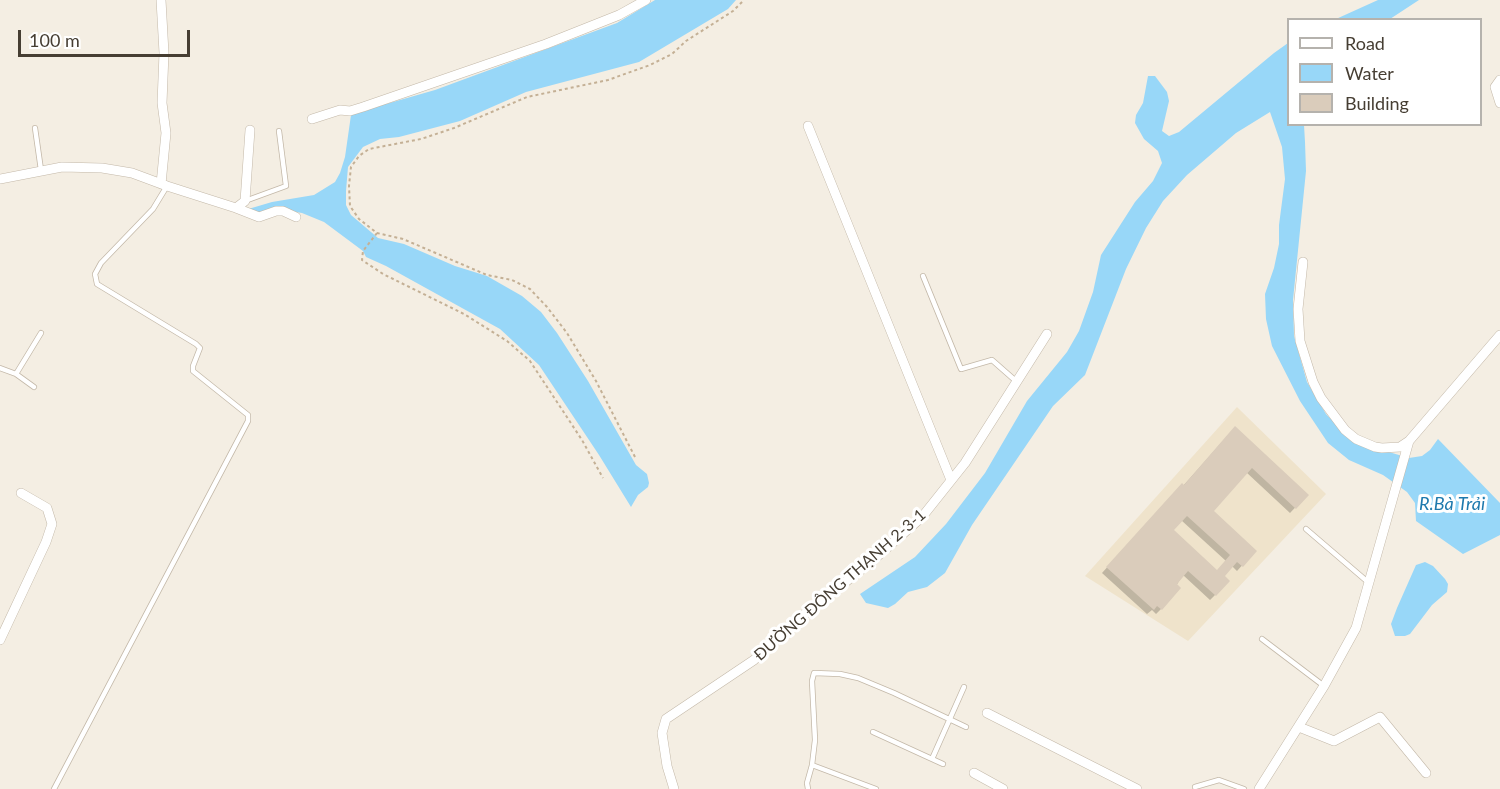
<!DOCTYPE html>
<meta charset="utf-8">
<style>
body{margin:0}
#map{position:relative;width:1500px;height:789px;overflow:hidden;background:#f4eee3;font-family:Lato,sans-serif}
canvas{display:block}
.legend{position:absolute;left:1287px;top:18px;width:195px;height:108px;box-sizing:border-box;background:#fff;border:2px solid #b5b2ad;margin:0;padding:8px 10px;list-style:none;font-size:18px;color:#463e33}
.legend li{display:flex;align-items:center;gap:12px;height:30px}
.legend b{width:30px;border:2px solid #b5b2ad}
.scale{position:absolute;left:18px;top:30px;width:172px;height:27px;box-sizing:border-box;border:3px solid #463e33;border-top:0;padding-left:8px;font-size:18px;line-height:21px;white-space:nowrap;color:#463e33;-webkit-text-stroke:4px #fff;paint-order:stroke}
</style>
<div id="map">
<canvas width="1500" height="789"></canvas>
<ul class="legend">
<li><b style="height:8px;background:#fff"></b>Road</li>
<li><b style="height:16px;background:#98d7f8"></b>Water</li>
<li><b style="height:16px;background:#daccbb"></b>Building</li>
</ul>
<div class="scale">100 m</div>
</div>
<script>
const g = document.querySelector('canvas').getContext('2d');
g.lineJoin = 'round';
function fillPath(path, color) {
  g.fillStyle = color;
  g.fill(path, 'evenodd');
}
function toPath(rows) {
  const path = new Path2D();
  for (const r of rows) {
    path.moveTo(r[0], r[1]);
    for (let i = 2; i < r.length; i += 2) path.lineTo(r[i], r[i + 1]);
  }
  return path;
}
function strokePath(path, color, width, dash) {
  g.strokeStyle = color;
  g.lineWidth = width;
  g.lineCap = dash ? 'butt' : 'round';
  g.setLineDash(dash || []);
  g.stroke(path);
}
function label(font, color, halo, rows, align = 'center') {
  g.font = font + ' Lato,sans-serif';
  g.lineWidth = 6;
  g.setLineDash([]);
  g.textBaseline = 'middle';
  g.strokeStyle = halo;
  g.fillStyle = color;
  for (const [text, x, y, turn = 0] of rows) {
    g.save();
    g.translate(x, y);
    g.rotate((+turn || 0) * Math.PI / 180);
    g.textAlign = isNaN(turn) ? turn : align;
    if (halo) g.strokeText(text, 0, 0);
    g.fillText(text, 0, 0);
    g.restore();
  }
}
fillPath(toPath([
 [1237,407,1326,494,1188,641,1085,576]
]), '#efe3cb');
fillPath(toPath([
 [655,0,736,0,728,9,639,62,526,92,460,121,399,137,380,139,363,147,348,167,346,191,346,205,351,215,378,238,404,244,455,266,487,276,522,296,541,312,557,333,588,381,636,465,647,474,649,483,648,487,638,495,631,507,599,455,539,365,500,329,386,266,366,257,363,251,324,222,302,213,278,209,259,215,245,210,272,202,314,195,335,182,340,173,345,157,351,115,358,106,365,101,386,104,435,90,617,23],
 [1378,0,1419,0,1390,19,1336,19],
 [1288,43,1288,124,1304,125,1305,142,1306,171,1293,300,1294,336,1307,382,1326,414,1352,441,1409,458,1422,456,1430,450,1438,439,1500,503,1500,535,1463,554,1416,521,1415,503,1407,492,1383,475,1349,460,1328,443,1300,401,1272,346,1266,319,1265,294,1274,268,1279,244,1279,225,1285,179,1282,147,1270,112,1236,133,1187,175,1163,201,1146,228,1126,269,1085,375,1053,406,972,525,945,573,927,587,908,592,895,604,888,608,866,603,860,594,915,557,946,524,985,473,1027,401,1067,352,1079,331,1093,292,1101,255,1135,202,1153,181,1162,163,1158,151,1144,139,1135,123,1136,115,1143,103,1148,76,1155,76,1167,92,1169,101,1162,131,1169,136,1179,132,1274,53],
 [1425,562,1433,566,1445,579,1448,584,1447,592,1432,605,1410,634,1405,636,1395,636,1391,624,1397,608,1416,565]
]), '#98d7f8');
fillPath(toPath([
 [1230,433,1307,495,1290,513,1246,472,1211,512,1255,551,1237,571,1232,566,1223,577,1215,595,1210,600,1183,575,1161,609,1156,614,1152,610,1147,614,1102,573,1177,490,1183,486],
 [1181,520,1226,561,1217,572,1171,530]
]), '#0003');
fillPath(toPath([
 [1235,426,1309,495,1296,509,1252,468,1214,511,1257,551,1243,567,1237,562,1225,576,1230,581,1216,596,1188,571,1177,584,1181,588,1162,610,1157,606,1154,610,1106,567,1182,483,1184,485],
 [1187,516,1230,555,1217,570,1174,530]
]), '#daccbb');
const service = toPath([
 [35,128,41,170],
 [245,201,286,186,279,131],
 [923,276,961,369,992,360,1017,382],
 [0,368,16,374,34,387],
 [16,374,41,333],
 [1306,529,1369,583],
 [1262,639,1324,686],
 [873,732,932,759],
 [943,764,932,759,964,687],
 [812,765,876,789],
 [1195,787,1219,780,1244,789],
 [54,789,248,421,248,415,193,371,193,366,200,348,196,344,97,284,95,274,101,263,153,209,167,186],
 [808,789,807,783,812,765,815,740,812,681,814,673,840,674,858,678,894,693,966,727]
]);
const minor = toPath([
 [1500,80,1495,87,1500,103],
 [312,119,340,110,350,111,363,107,546,44,619,15,646,0],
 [808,126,951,480],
 [0,179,62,167,102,168,132,173,167,186,236,208,245,201,250,130],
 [161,184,166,133,162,103,164,53,161,0],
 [236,208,259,217,276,211,283,211,296,217],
 [1303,262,1298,309,1300,341,1313,382,1321,398,1345,430,1356,439,1375,447,1382,448,1400,447,1409,441],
 [0,640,46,542,52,524,47,508,21,493],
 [987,713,1137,789],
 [1299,727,1334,741,1380,717,1426,773],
 [974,773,1003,789],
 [674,789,667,766,662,733,666,719,754,660,802,616,871,562,922,517,965,463,1047,334],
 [1259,789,1324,686,1356,628,1409,441,1500,335]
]);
strokePath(service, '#c3b8a8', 6);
strokePath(minor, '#c3b8a8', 10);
strokePath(toPath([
 [377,233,363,251,362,260,383,274,464,314,507,341,530,361,582,440,603,478],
 [635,457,596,381,567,333,547,307,530,289,512,280,487,275,403,239,377,233,359,219,350,206,349,186,351,167,359,156,369,149,421,139,454,128,527,97,608,80,650,65,672,54,686,41,733,11,744,0]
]), '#c4b095', 2, [3, 3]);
strokePath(service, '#fff', 4.5);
strokePath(minor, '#fff', 9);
label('16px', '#463e33', '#fff', [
 ["ĐƯỜNG ĐÔNG THẠNH 2-3-1",840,585,-41]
]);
label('italic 18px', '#1e79ad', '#fff', [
 ["R.Bà Trải",1452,504]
]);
</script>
